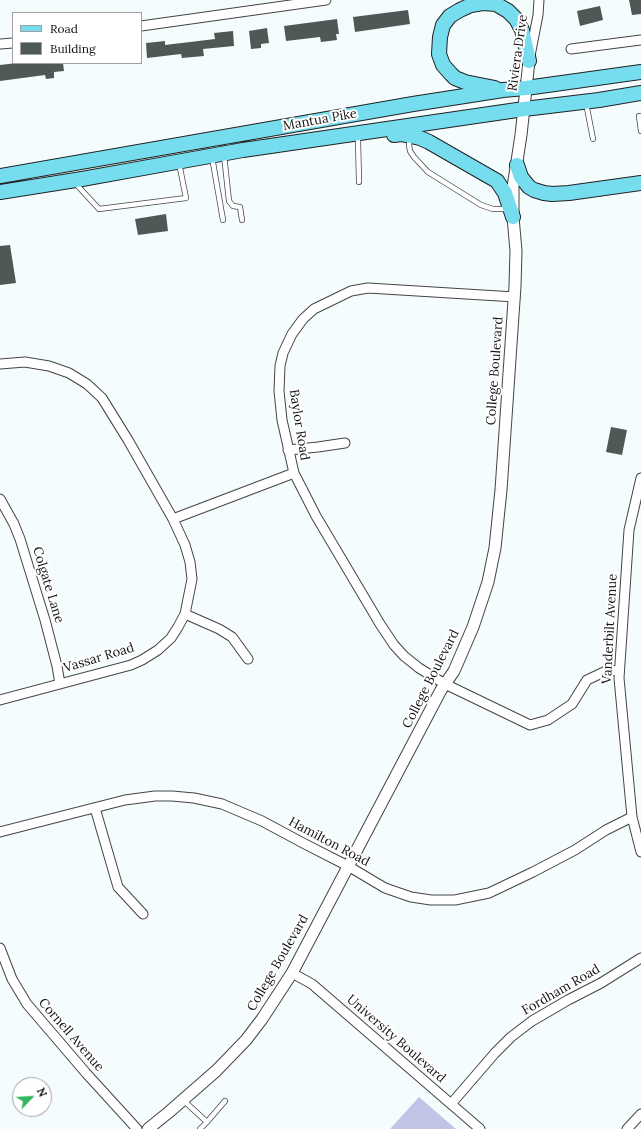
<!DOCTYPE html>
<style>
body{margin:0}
#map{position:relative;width:641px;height:1129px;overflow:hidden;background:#f5fcfe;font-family:Lora,serif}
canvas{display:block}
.legend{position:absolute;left:12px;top:12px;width:130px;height:52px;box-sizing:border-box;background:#fff;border:1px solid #a0a0a0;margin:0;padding:5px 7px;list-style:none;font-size:12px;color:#111}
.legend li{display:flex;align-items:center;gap:8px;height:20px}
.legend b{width:20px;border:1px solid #a0a0a0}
.north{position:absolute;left:12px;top:1077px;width:40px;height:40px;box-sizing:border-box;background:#fff;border:1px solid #a0a0a0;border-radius:50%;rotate:65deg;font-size:11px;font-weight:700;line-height:16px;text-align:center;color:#111}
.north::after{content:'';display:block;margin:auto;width:14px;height:18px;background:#31b85f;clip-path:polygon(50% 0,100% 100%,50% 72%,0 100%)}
</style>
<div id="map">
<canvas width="641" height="1129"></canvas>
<ul class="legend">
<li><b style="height:5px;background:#75ddee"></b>Road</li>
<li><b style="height:11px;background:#4e5956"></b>Building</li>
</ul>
<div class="north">N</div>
</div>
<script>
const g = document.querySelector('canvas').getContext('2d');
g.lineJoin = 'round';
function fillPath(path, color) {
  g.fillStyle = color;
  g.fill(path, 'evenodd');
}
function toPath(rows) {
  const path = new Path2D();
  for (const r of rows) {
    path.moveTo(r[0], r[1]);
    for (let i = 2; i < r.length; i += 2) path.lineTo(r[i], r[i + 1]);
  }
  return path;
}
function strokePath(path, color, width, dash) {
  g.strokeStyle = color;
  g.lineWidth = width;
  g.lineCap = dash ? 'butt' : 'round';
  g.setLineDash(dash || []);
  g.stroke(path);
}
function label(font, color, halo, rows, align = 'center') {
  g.font = font + ' Lora,serif';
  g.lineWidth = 4;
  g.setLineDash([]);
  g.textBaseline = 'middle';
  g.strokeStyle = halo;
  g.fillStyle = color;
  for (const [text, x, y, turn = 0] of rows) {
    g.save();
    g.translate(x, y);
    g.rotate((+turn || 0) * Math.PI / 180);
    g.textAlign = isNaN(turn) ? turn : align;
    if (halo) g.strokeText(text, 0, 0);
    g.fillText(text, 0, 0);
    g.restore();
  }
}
fillPath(toPath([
 [419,1097,456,1129,390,1129]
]), '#c0c5e7');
fillPath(toPath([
 [629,0,641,0,641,14,632,15],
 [600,6,603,20,580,26,577,11],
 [408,10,410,24,355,32,353,17],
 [337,19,339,34,336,34,337,40,321,42,320,37,286,41,284,26],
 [267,28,269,43,261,44,261,48,251,49,249,31],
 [233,31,234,46,203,49,204,56,182,58,181,54,147,58,146,43,165,41,165,45,215,39,214,33],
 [17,63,63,63,64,71,54,72,54,78,46,79,45,75,0,81,0,65],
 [166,214,168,231,138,235,135,219],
 [10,245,16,283,0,285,0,246],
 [611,427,627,430,622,455,606,452]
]), '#4e5956');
const service = toPath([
 [586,103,593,139],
 [641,116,639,116,641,131],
 [410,137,409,145,410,151,414,157,428,172,481,205,493,209,509,209],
 [358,139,359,182],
 [224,155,229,201,233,206,240,207,242,220],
 [212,157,223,220],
 [75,183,99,209,186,198,179,163],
 [183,1100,207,1122,225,1101],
 [200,1129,207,1122]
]);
const minor = toPath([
 [141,26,326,0],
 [0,44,13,43],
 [571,49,641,40],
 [530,56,538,15,539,0],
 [515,297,368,288,351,291,314,309,303,319,292,334,283,353,280,366,279,391,282,420,294,473,316,516,380,624,394,645,404,656,419,668,445,684,530,725,548,720,572,704,587,680,606,671,619,670],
 [0,364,25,362,49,366,69,373,87,384,102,398,128,440,173,519,185,545,190,562,192,579,185,614,178,627,171,638,158,650,142,660,131,665,0,700],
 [288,450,318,447,345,443],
 [641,478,629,530,619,678,632,817,641,852],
 [0,499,14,524,20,539,45,620,57,666,60,684],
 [173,519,294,473],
 [185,614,219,629,232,637,248,659],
 [95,808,118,887,143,914],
 [0,832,125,800,155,796,172,796,194,798,222,804,262,821,303,843,348,866,385,888,411,897,431,900,455,900,489,893,533,872,575,850,606,830,632,817],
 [0,948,12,979,27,1004,86,1073,137,1129],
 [292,973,312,984,480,1129],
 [451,1104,495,1053,511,1037,532,1021,568,1000,601,983,641,958],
 [627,1129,641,1114]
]);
const tertiary = toPath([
 [148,1129,169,1112,216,1071,246,1040,262,1019,292,973,441,690,454,671,473,627,488,582,495,548,501,490,515,286,516,251,513,217,513,187,521,135,529,61]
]);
const primary = toPath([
 [495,88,465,82,455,78,451,74,443,65,439,54,440,37,443,25,450,16,460,10,471,5,483,3,496,4,508,11,516,19,522,30,529,61],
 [394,135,401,134,420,138,429,142,497,181,505,193,513,217],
 [517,165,521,177,529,187,534,190,544,193,552,194,569,193,641,183],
 [0,176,413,104,503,90,526,88,641,72],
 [0,192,82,179,243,150,524,109,599,100,641,93]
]);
strokePath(service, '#444', 6);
strokePath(minor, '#444', 11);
strokePath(tertiary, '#444', 13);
strokePath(primary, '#222', 16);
strokePath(service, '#fff', 4.5);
strokePath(minor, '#fff', 9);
strokePath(tertiary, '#fff', 11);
strokePath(primary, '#75ddee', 14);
label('13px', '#111', '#fff', [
 ["Riviera Drive",518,53,-82],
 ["Mantua Pike",320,120,-10],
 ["College Boulevard",495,371,-86],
 ["Baylor Road",299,425,81],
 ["Colgate Lane",48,585,73],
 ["Vanderbilt Avenue",610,629,-87],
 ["Vassar Road",99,658,-17],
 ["College Boulevard",431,679,-63],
 ["Hamilton Road",329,842,28],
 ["College Boulevard",278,963,-60],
 ["Fordham Road",561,990,-30],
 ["Cornell Avenue",71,1035,49],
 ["University Boulevard",396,1039,41]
]);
</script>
